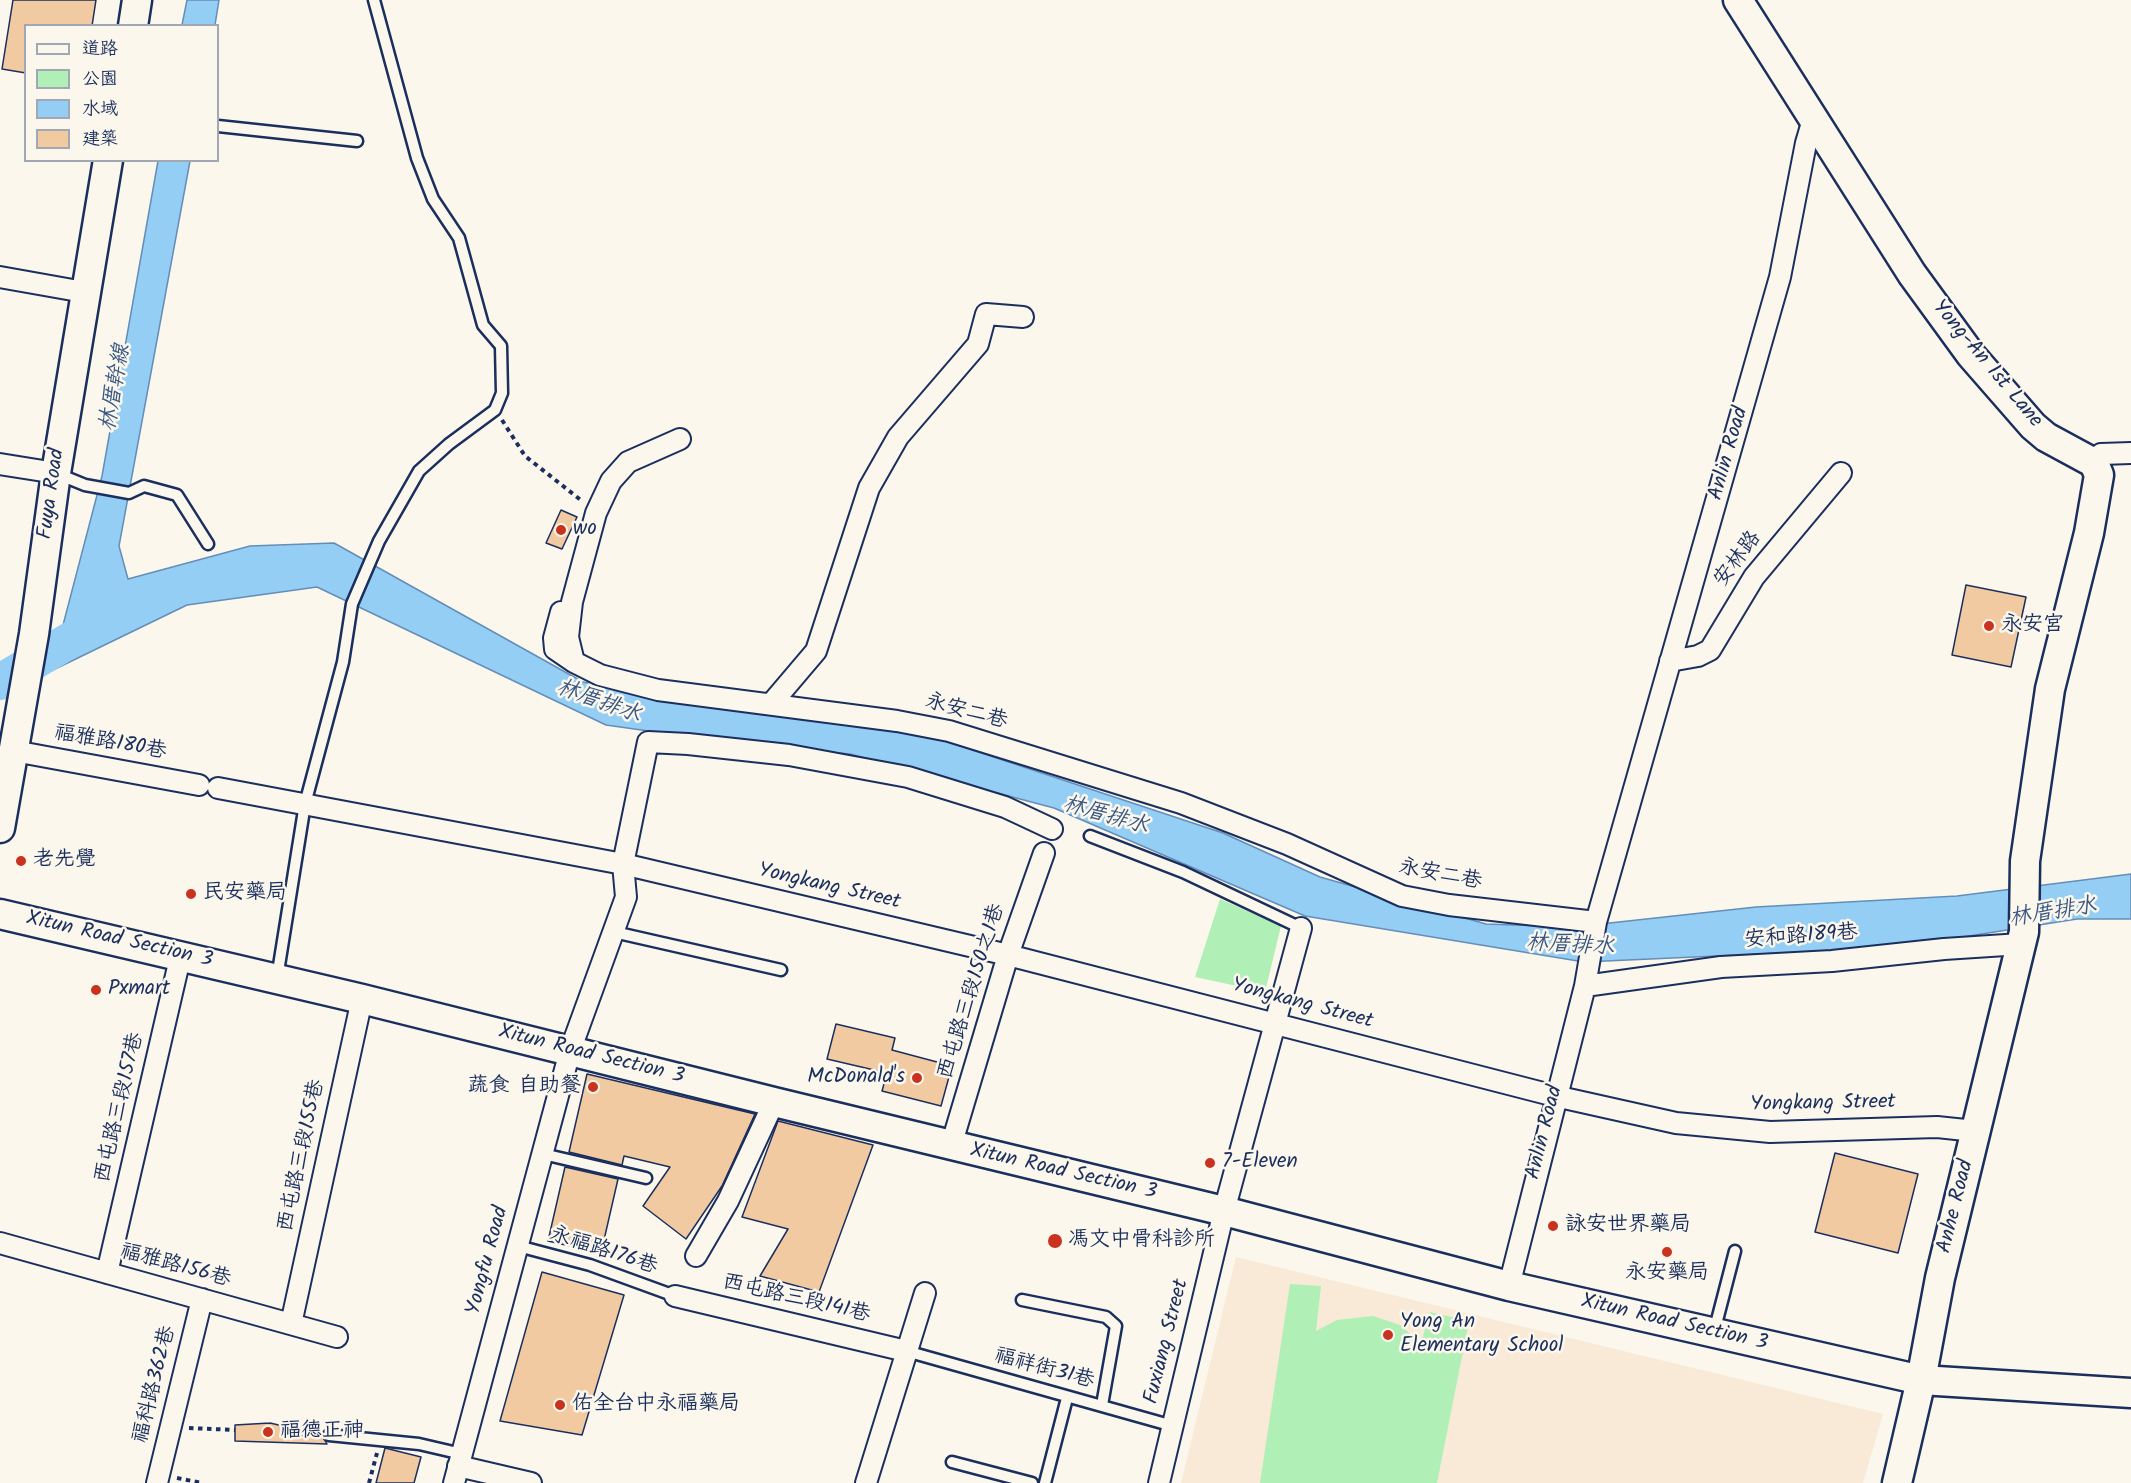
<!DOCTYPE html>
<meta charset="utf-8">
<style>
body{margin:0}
#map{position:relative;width:2131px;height:1483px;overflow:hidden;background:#fbf7ec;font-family:Kalam,"LXGW WenKai TC",sans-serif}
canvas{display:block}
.legend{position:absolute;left:24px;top:24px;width:195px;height:138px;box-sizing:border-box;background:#fbf7ec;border:2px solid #a1a7b3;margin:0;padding:8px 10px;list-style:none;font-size:18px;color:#1b2f5e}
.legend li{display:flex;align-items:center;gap:12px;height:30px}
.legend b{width:30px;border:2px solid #a1a7b3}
</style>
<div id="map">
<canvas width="2131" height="1483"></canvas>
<ul class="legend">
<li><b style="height:8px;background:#fbf7ec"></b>道路</li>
<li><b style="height:16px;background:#b0efb6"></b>公園</li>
<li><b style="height:16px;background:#95cef4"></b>水域</li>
<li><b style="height:16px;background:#f2caa2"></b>建築</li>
</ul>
</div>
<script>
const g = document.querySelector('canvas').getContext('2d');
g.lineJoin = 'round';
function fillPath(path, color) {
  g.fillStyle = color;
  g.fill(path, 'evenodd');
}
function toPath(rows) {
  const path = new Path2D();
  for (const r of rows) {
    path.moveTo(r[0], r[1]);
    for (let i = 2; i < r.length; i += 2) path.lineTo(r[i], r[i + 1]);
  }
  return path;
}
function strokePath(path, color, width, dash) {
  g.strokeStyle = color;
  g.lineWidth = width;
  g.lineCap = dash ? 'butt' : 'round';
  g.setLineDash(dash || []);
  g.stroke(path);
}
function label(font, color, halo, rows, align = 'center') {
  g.font = font + ' Kalam,"LXGW WenKai TC",sans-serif';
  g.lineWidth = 5;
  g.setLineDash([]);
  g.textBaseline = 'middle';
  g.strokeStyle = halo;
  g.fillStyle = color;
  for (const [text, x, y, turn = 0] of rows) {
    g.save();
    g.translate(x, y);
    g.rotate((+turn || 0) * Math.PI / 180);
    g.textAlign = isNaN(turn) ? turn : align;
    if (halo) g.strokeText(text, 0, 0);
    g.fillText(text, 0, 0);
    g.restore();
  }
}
fillPath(toPath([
 [1236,1257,1883,1414,1863,1483,1181,1483]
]), '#f8ead6');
fillPath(toPath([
 [1220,899,1281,926,1265,992,1195,977],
 [1290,1284,1321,1286,1316,1331,1337,1320,1373,1316,1400,1325,1421,1343,1430,1312,1469,1321,1437,1483,1260,1483]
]), '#b0efb6');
const water = toPath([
 [187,0,219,0,215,25,182,25,187,0],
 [158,161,190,161,119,546,128,579,250,546,334,543,583,682,754,711,912,730,1223,833,1320,877,1486,924,1573,927,1756,907,1957,896,2131,874,2131,919,2077,919,1893,948,1584,962,1305,916,1054,808,850,754,719,741,606,725,317,587,187,605,51,671,102,476,158,161]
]);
fillPath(water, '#95cef4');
strokePath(water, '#648eb8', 1.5);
strokePath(toPath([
 [0,682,82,633,101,625]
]), '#95cef4', 36);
const building = toPath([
 [13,0,96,0,92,26,26,26,26,73,2,69,13,0],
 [561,510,577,517,562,549,546,543,561,510],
 [1966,585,2026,597,2011,667,1952,655,1966,585],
 [836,1024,895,1038,892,1050,952,1066,941,1106,882,1091,887,1073,827,1059,836,1024],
 [587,1074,755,1114,722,1186,686,1239,643,1206,670,1167,624,1156,622,1165,569,1152,587,1074],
 [778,1121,873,1145,819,1292,760,1276,788,1229,742,1217,778,1121],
 [1835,1153,1918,1174,1898,1253,1815,1232,1835,1153],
 [565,1167,618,1179,601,1253,548,1241,565,1167],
 [542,1272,624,1295,582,1435,500,1421,542,1272],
 [270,1423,322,1435,327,1444,235,1441,235,1425,270,1423],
 [385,1448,421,1457,414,1483,376,1483,385,1448]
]);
fillPath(building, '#f2caa2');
strokePath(building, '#1b2f5e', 1.5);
const lane = toPath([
 [218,126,357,141],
 [58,474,85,485,129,493,144,486,177,495,208,544],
 [1090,836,1183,872,1301,928],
 [614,932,781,970],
 [277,978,305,804,343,662,352,604,379,541,419,471,449,444,495,410,502,393,501,346,483,325,459,238,433,199,417,158,374,0],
 [543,1154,646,1178],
 [518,1246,590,1265,675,1296],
 [1022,1300,1106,1317,1116,1326,1102,1405],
 [1714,1332,1735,1251],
 [906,1351,1173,1426],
 [329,1435,419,1444,462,1454],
 [952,1462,1032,1483],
 [1045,1483,1067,1398]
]);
const street = toPath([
 [0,277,84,292],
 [680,439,628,462,611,481,596,513,572,602,568,637,574,662,600,675,658,690,897,721,949,731,1181,803,1287,844,1402,896,1449,905,1596,922],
 [2094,463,2101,454,2131,453],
 [0,464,56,473],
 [561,612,554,638,555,649,574,662],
 [1670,661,1698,656,1710,650,1754,577,1841,473],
 [771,704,816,651,869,488,898,437,978,344,986,314,1023,317],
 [14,751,199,785],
 [218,788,623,864,1008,955,1555,1096,1676,1123,1770,1132,1937,1127,1975,1131],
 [1585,986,1721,967,1832,961,1944,949,2021,944],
 [951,1146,1008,955,1044,853],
 [0,1243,337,1337],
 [696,1256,728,1201,774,1102],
 [107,1273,181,954],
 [1509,1286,1585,986,1596,922,1780,277,1806,143,1814,116],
 [675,1296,906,1351],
 [291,1324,362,999],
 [458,1466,531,1483],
 [157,1483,202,1299],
 [454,1483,570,1051,626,897,623,864,648,742,688,744,789,755,908,777,1005,807,1052,829],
 [866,1483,925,1293],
 [1159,1483,1224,1211,1301,928]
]);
const secondary = toPath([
 [1738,0,1912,274,1971,355,2033,426,2046,437,2094,463,2099,475,2089,533,2050,689,2025,861,2024,932,1940,1278,1921,1380,1897,1483],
 [133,26,137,0],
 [0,828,34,634,56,473,108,160],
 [0,914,362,999,774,1102,1224,1211,1509,1286,1921,1380,2131,1393]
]);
strokePath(lane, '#1b2f5e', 15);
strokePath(street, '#1b2f5e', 24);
strokePath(secondary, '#1b2f5e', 33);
strokePath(toPath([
 [502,420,525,456,582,501],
 [189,1428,235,1430],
 [300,1434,316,1435],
 [177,1478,202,1483],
 [369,1483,377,1453]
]), '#1b2f5e', 4, [4.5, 4.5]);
strokePath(lane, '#fbf7ec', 10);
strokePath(street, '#fbf7ec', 20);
strokePath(secondary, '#fbf7ec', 28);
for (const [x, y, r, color] of [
 [561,530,6,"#c8321e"],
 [1989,626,6,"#c8321e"],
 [21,861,6,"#c8321e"],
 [191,894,6,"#c8321e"],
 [96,990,6,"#c8321e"],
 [917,1078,6,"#c8321e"],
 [593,1087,6,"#c8321e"],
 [1210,1163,6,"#c8321e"],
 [1553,1226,6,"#c8321e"],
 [1055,1241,8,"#c8321e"],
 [1667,1252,6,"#c8321e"],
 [1388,1335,6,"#c8321e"],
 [560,1405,6,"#c8321e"],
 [268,1432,6,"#c8321e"]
]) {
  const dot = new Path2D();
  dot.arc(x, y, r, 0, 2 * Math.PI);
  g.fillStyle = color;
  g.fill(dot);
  strokePath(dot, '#fbf7ec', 2);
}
label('21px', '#1b2f5e', '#fbf7ec', [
 ["Yong-An 1st Lane",1986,365,50],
 ["Anlin Road",1730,454,-74],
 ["Fuya Road",53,494,-82],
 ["安林路",1739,560,-53],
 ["永安二巷",966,713,15],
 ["福雅路180巷",110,744,10],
 ["永安二巷",1440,876,11],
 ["Yongkang Street",829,888,13],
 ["安和路189巷",1801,938,-4],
 ["Xitun Road Section 3",119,941,13],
 ["西屯路三段150之1巷",973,992,-73],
 ["Yongkang Street",1302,1005,15],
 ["Xitun Road Section 3",591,1056,14],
 ["Yongkang Street",1823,1105,-1],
 ["西屯路三段157巷",121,1108,-77],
 ["Anlin Road",1546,1133,-76],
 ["西屯路三段155巷",303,1156,-78],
 ["Xitun Road Section 3",1063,1173,13],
 ["Anhe Road",1957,1207,-76],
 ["永福路176巷",603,1252,18],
 ["Yongfu Road",489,1261,-75],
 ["福雅路156巷",175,1267,15],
 ["西屯路三段141巷",796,1300,13],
 ["Xitun Road Section 3",1674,1324,13],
 ["Fuxiang Street",1168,1342,-76],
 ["福祥街31巷",1044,1370,15],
 ["福科路362巷",156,1385,-76]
]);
label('21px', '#1b2f5e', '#fbf7ec', [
 ["wo",573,530],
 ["永安宮",2001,626],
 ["老先覺",33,861],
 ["民安藥局",203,894],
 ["Pxmart",108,990],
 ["McDonald's",905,1078,"right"],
 ["蔬食 自助餐",581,1087,"right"],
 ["7-Eleven",1222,1163],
 ["詠安世界藥局",1565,1226],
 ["馮文中骨科診所",1068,1241],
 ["永安藥局",1667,1274,"center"],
 ["Yong An",1400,1323],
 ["Elementary School",1400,1347],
 ["佑全台中永福藥局",572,1405],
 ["福德正神",280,1432]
], 'left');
label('italic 22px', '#3a5784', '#fbf7ec', [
 ["林厝幹線",117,388,-80],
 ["林厝排水",598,703,20],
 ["林厝排水",1105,817,16],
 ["林厝排水",2053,914,-9],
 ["林厝排水",1570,947,3]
]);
</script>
